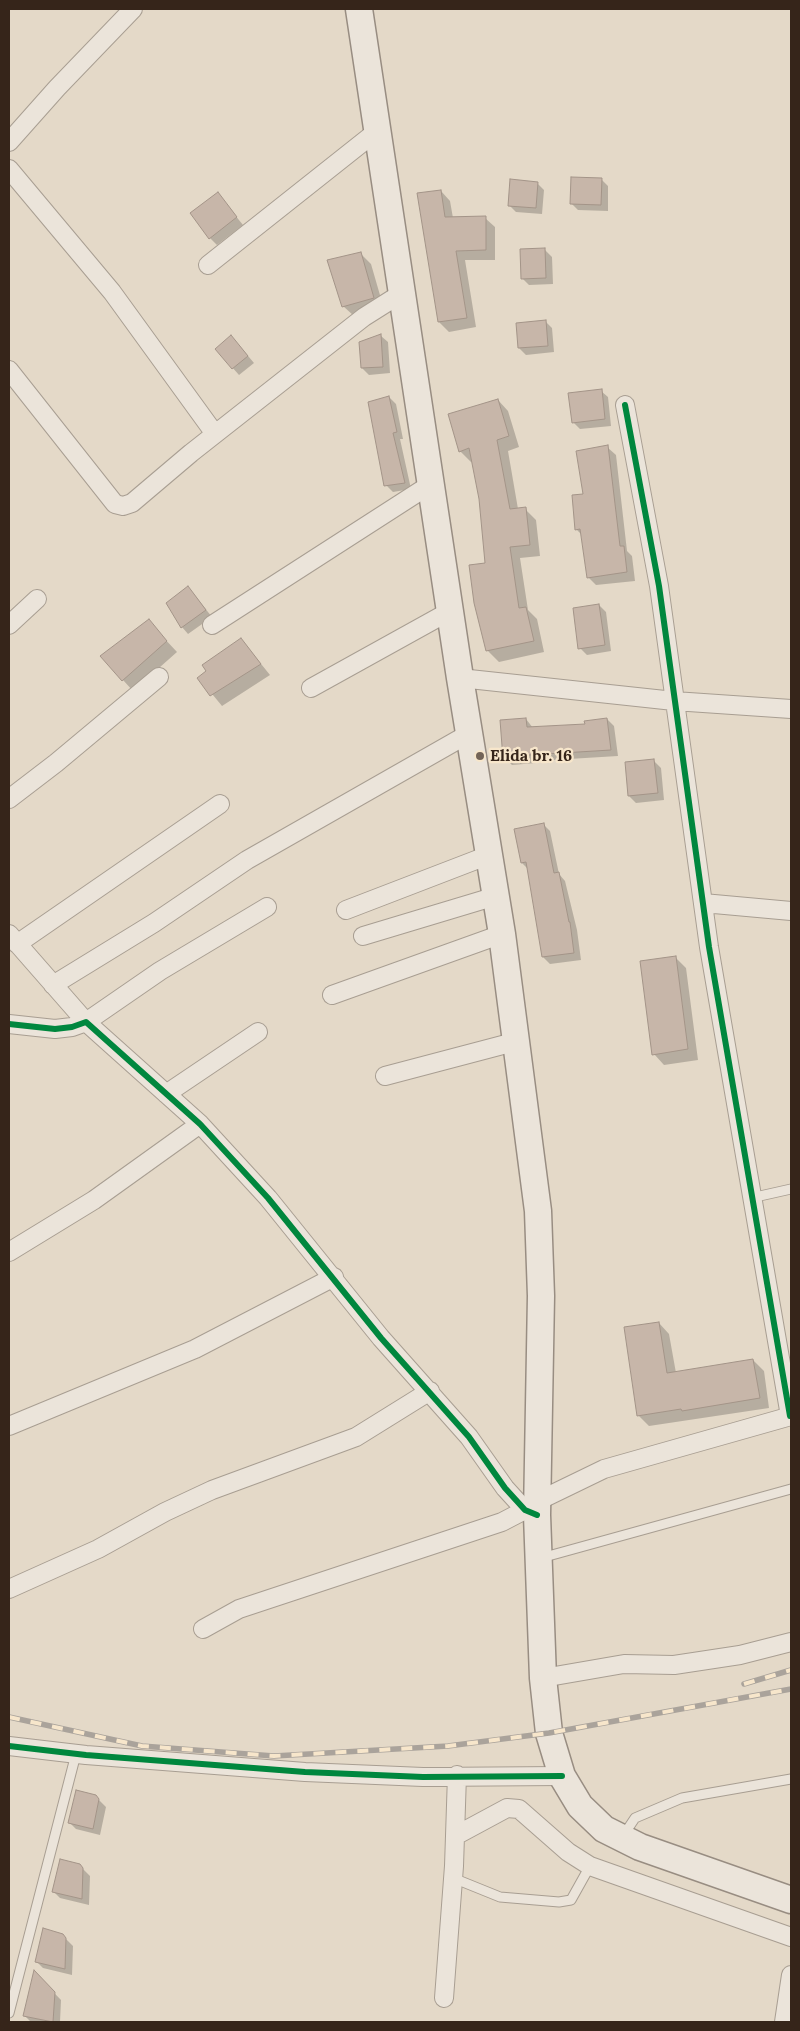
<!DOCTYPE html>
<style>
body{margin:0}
#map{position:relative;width:800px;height:2031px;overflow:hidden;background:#e4d9c8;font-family:Lora,serif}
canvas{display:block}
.frame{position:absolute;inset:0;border:10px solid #36251a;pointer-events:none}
</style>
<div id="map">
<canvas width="800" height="2031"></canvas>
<div class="frame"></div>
</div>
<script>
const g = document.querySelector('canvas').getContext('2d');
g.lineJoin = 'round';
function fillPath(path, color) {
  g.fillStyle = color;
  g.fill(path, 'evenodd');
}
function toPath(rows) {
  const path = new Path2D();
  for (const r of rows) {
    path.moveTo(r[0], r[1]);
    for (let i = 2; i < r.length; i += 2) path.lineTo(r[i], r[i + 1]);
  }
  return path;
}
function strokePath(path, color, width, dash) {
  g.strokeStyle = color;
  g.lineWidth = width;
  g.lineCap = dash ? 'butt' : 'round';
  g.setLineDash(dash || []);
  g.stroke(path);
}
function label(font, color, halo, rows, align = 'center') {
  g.font = font + ' Lora,serif';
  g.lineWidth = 4.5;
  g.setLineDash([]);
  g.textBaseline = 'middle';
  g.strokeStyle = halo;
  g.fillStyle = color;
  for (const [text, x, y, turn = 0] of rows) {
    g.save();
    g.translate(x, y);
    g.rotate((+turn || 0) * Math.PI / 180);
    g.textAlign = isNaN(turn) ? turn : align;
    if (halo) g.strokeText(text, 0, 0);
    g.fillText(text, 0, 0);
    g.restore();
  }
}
fillPath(toPath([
 [601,179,608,186,608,211,578,210,571,203],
 [537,183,544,190,542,214,516,212,509,205],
 [441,191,450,201,453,218,485,218,495,227,495,260,465,260,476,327,449,332,439,322],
 [218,194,243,225,217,245,210,238],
 [545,250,552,257,553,284,529,285,522,278],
 [361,254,371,264,384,309,354,316,343,306],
 [545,321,552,328,554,352,526,355,519,348],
 [381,336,388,342,390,373,369,375,362,368],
 [238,344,254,363,239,375,216,349],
 [601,391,608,397,611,426,580,429,573,422],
 [389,397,396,404,403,439,400,439,411,489,393,492,386,485],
 [498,400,508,411,519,447,508,451,518,509,525,509,536,520,540,556,520,558,528,610,537,619,544,652,499,662,488,651,476,603,486,564,480,499,473,461,471,462,460,451],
 [607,447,616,455,627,551,632,556,635,581,596,585,588,577,583,536,576,529,584,495],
 [188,587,212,617,188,634,182,627],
 [599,605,606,612,611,651,587,655,580,648],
 [148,621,177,652,133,691,123,680],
 [241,639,270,675,222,706,199,678],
 [526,719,533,728,586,725,607,719,614,726,618,756,536,761,536,763,512,765,505,758],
 [654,761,661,768,664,800,636,803,629,796],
 [543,824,550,831,559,874,565,881,577,930,581,960,550,964,543,957,528,869,522,863],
 [675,957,686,968,698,1060,664,1065,654,1054],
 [659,1323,669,1334,676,1373,753,1360,764,1371,769,1408,649,1426,638,1415],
 [95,1796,106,1807,100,1835,76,1829,69,1822],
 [79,1865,90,1876,89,1905,60,1898,53,1891],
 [62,1935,73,1946,72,1975,43,1968,36,1961],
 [35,1973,61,2000,60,2022,31,2022,24,2015]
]), '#0003');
const building = toPath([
 [571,177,602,178,601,205,570,204,571,177],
 [510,179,538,182,536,208,508,206,510,179],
 [441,190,445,217,486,216,486,250,456,251,467,318,438,322,417,193,441,190],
 [218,192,237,217,209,239,190,213,218,192],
 [545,248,546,278,521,279,520,249,545,248],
 [361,252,374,298,342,307,327,260,361,252],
 [546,320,548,346,518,348,516,323,546,320],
 [381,334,383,367,361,368,359,342,381,334],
 [231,335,248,356,232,369,215,349,231,335],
 [602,389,605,419,572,423,568,393,602,389],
 [389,396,397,432,393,433,405,483,384,486,368,402,389,396],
 [498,399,509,436,497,440,510,509,526,507,530,545,510,547,519,608,526,607,534,641,486,651,474,603,469,565,485,563,479,499,469,448,459,452,448,414,498,399],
 [608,445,620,546,624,546,627,572,587,578,580,529,575,530,572,495,583,494,576,451,608,445],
 [188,586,206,610,181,628,166,603,188,586],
 [599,604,605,645,578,649,573,608,599,604],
 [149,619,167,641,122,681,100,656,149,619],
 [241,638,261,664,210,696,197,678,206,671,202,665,241,638],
 [526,718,527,727,585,724,584,721,607,718,611,750,529,755,529,757,503,759,500,720,526,718],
 [654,759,658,793,628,796,625,762,654,759],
 [544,823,554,873,559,872,569,922,570,922,574,953,542,957,526,862,521,863,514,829,544,823],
 [676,956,688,1049,652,1055,640,961,676,956],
 [659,1322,667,1373,753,1359,760,1398,682,1411,681,1409,637,1416,624,1327,659,1322],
 [76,1790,96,1795,99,1799,93,1829,68,1823,76,1790],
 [60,1859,80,1864,83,1868,82,1899,52,1892,60,1859],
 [43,1928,63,1934,66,1938,65,1969,35,1962,43,1928],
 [34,1970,55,1992,53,2022,23,2016,34,1970]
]);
fillPath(building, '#c7b6a9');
strokePath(building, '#a39488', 1);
const lane = toPath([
 [751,1198,791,1189],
 [541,1558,791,1489],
 [623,1836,635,1818,682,1798,791,1779],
 [453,1878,500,1897,559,1902,571,1900,590,1866],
 [9,2013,76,1754]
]);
const street = toPath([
 [9,142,57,88,133,9],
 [9,169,112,292,215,434],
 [208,265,377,131],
 [9,370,115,504,123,506,132,503,191,453,364,317,402,293],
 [625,405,659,586,709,947,790,1416],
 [9,625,37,599],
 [212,625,431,484],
 [460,678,674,701,791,709],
 [311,688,450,611],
 [9,799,56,763,159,677],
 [703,903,791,911],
 [346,910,489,855],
 [9,934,86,1022,160,971,267,907],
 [363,936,496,896],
 [17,944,220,804],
 [53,985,154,923,247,860,470,733],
 [332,995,502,934],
 [9,1024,55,1029,72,1027,86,1022,200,1124,268,1198,381,1338,469,1437,505,1488,525,1510,537,1515],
 [385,1076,514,1042],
 [166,1094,258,1032],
 [9,1252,94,1200,200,1124],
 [9,1426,195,1349,334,1277],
 [538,1501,604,1469,791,1416],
 [9,1589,98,1549,165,1512,212,1490,356,1437,430,1391],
 [203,1629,239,1609,502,1522,525,1510],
 [543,1678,624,1664,674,1665,740,1655,791,1642],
 [9,1746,86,1755,305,1772,423,1777,562,1776],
 [455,1836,507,1808,519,1809,568,1852,590,1866,791,1937],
 [444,1998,454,1866,457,1775],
 [784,2022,791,1975]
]);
const secondary = toPath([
 [359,9,460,678,502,934,538,1211,541,1296,537,1515,543,1678,549,1733,562,1776,580,1806,604,1829,640,1847,791,1900]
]);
strokePath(lane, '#a89e92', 11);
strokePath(street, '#a89e92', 20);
strokePath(secondary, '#988d82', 29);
strokePath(lane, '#ebe4da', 9);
strokePath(street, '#ebe4da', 18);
strokePath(secondary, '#ebe4da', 26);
const rail = toPath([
 [744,1684,791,1670],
 [9,1717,142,1746,274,1756,448,1746,549,1733,791,1689]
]);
strokePath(rail, '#aaa39b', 5.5);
strokePath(rail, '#f7e6cb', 4, [11]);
strokePath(toPath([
 [625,405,659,586,709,947,790,1416],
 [9,1024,55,1029,72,1027,86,1022,200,1124,268,1198,381,1338,469,1437,505,1488,525,1510,537,1515],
 [9,1746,86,1755,305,1772,423,1777,562,1776]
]), '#00873e', 6);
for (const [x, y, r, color] of [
 [480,756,5,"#736457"]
]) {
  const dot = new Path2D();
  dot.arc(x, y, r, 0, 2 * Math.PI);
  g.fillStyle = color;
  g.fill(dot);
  strokePath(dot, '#f7e6cb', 2);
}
label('bold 16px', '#36251a', '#f7e6cb', [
 ["Elida br. 16",490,756]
], 'left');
</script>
